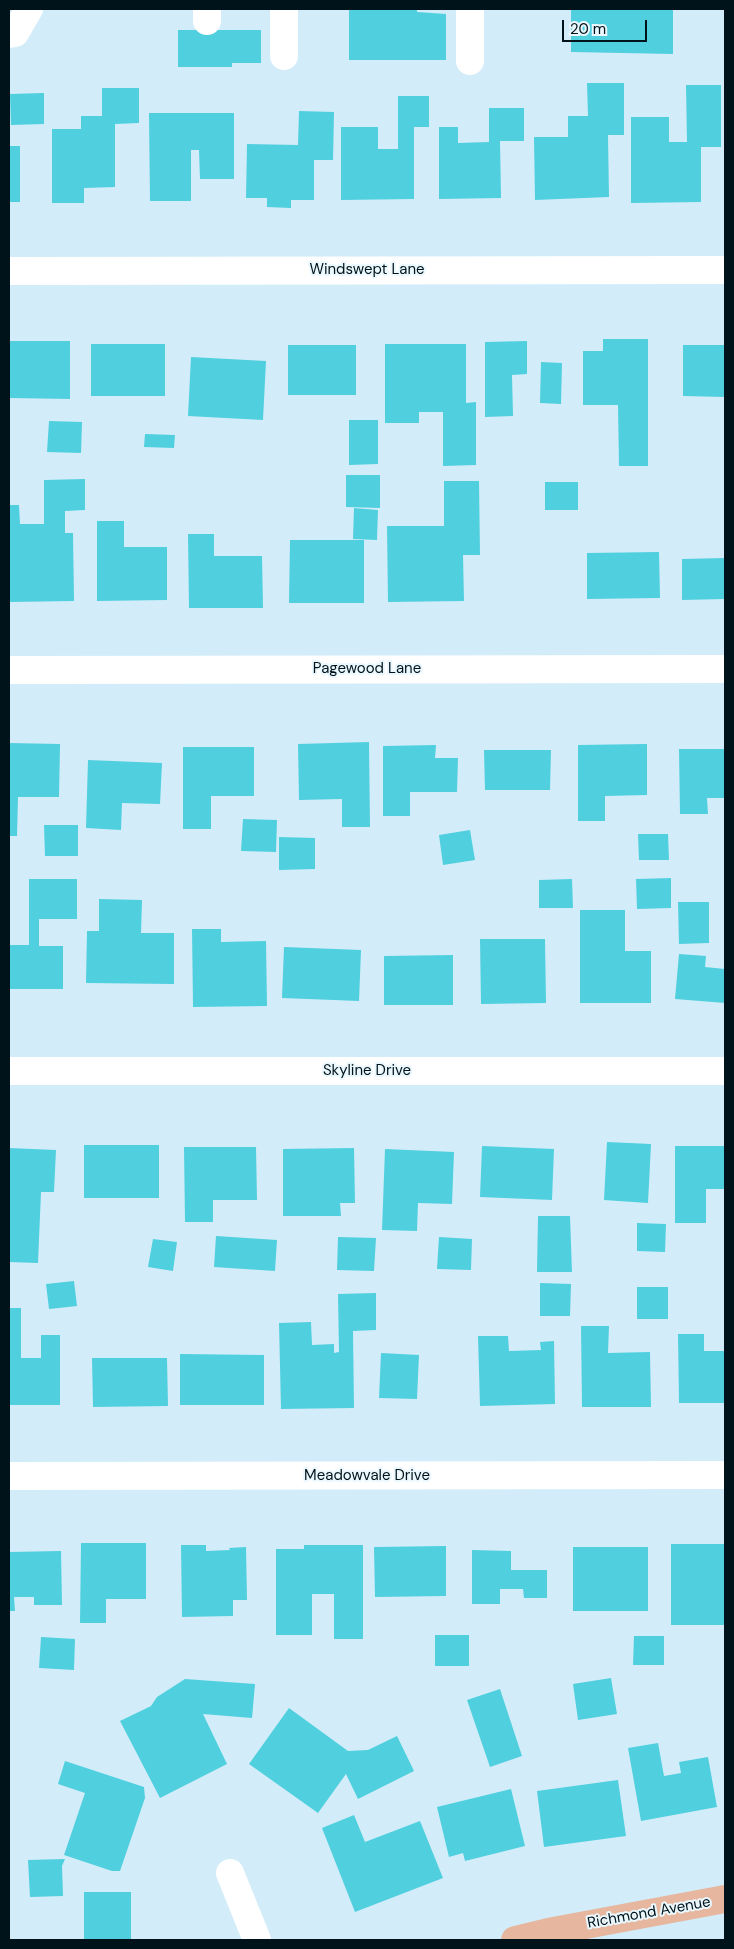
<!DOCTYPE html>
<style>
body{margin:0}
#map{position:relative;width:734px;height:1949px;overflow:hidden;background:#d2edf9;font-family:"DM Sans",sans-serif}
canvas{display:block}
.frame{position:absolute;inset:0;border:10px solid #00121a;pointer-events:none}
.scale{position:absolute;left:562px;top:20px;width:85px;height:22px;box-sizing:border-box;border:2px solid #00121a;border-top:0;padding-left:6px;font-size:15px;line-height:18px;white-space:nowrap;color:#00121a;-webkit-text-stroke:4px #eaf8fe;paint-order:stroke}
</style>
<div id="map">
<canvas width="734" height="1949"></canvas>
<div class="frame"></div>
<div class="scale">20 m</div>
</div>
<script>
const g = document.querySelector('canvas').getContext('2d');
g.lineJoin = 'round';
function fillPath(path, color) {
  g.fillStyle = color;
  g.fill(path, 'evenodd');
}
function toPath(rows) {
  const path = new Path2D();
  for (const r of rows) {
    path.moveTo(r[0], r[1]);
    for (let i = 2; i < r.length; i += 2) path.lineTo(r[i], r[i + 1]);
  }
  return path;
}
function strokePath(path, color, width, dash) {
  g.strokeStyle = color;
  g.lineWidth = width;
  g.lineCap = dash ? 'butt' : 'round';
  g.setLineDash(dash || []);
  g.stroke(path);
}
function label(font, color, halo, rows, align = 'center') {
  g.font = font + ' "DM Sans",sans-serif';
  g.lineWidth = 4;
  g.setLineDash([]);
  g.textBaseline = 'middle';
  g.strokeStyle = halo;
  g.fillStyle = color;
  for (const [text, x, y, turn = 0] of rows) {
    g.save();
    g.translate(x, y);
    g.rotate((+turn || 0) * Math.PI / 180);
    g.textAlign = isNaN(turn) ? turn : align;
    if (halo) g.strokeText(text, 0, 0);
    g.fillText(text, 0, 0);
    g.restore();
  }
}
fillPath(toPath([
 [349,9,417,9,417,12,446,14,446,60,349,60],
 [571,9,673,9,673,54,571,52],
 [178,30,261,30,261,63,232,63,232,67,178,67],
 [587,83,624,83,624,135,608,135,609,197,535,200,534,137,568,137,568,116,588,116],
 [686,85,721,85,721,147,701,147,701,202,631,203,631,117,669,117,669,142,687,142],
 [102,88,139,88,139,123,115,124,115,187,84,188,84,203,52,203,52,129,81,129,81,116,102,116],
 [44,93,44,124,11,125,10,94],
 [398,96,429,96,429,127,414,127,414,199,341,200,341,127,378,127,378,149,398,149],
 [489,108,524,108,524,141,500,141,501,198,439,199,439,127,458,127,458,143,489,142],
 [299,111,334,112,333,160,314,160,314,200,291,200,291,208,267,207,267,198,246,198,247,144,298,145],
 [149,113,234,113,234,179,200,179,199,150,191,150,191,201,150,201],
 [9,146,20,146,20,202,9,202],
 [603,339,648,339,648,466,619,466,618,405,583,405,583,351,603,351],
 [9,341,70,341,70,399,9,398],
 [527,341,527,374,512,375,513,416,485,417,485,342],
 [91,344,165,344,165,396,91,396],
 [385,344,466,344,466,403,476,402,476,465,443,466,443,412,419,412,419,423,385,423],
 [288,345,356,345,356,395,288,395],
 [683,345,725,345,725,397,683,396],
 [191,357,266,361,263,420,188,416],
 [541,362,562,363,561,404,540,403],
 [349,420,378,420,378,464,349,465],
 [49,421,82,422,81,453,47,452],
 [145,434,175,435,174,448,144,447],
 [346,475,380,475,380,508,346,507],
 [85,479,85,510,65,511,65,533,73,533,74,601,9,602,9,505,19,505,20,524,44,524,44,480],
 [444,481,479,481,480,555,463,555,464,601,388,602,387,526,444,526],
 [545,482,578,482,578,510,545,510],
 [354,508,378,510,377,540,353,539],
 [97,521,124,521,124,547,167,547,167,600,97,601],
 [188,534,214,534,214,556,262,556,263,608,189,608],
 [290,540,364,540,364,603,289,603],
 [659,552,660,598,587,599,587,553],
 [725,558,725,599,682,600,682,559],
 [369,742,370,827,342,827,342,799,299,800,298,744],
 [9,743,60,744,59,797,18,797,17,836,9,836],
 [647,744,647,795,605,796,605,821,578,821,578,745],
 [436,745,435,758,458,758,457,792,410,792,410,816,383,816,383,746],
 [183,747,254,747,254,796,211,796,211,829,183,829],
 [679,749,725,749,725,798,707,798,708,814,680,814],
 [484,750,551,750,550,790,485,790],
 [88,760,162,763,160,804,122,803,121,830,86,828],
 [243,819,277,820,276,852,241,851],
 [44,825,78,825,78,856,45,856],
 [470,830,475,860,443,865,439,835],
 [638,834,668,834,669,860,639,860],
 [279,837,315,838,315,869,279,870],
 [671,878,671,908,637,909,636,879],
 [29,879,77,879,77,919,39,919,39,946,63,946,63,989,9,989,9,945,29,945],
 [572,879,573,908,539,908,539,880],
 [99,899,142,900,141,933,174,933,174,984,86,983,87,931,99,931],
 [678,902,709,902,709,943,679,944],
 [580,910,625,910,625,951,651,951,651,1003,580,1003],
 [192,929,221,929,221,942,266,941,267,1006,193,1007],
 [480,939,545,939,546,1003,481,1004],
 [284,947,361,950,359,1001,282,998],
 [679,954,706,956,705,967,725,969,725,1003,675,999],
 [453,955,453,1005,384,1005,384,956],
 [607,1142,651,1144,648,1203,604,1200],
 [84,1145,159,1145,159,1198,84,1198],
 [482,1146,554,1149,552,1200,480,1197],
 [675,1146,725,1146,725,1189,706,1189,706,1223,675,1223],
 [184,1147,256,1147,257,1200,213,1200,213,1222,185,1222],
 [9,1148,56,1150,54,1192,41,1192,38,1263,9,1262],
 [354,1148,355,1203,340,1203,341,1216,283,1216,283,1149],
 [385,1149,454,1152,452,1204,418,1203,417,1231,382,1230],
 [538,1216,570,1216,572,1272,537,1272],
 [637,1223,666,1224,665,1252,637,1251],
 [216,1236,277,1240,275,1271,214,1267],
 [338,1237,376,1238,374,1271,337,1270],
 [439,1237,472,1239,471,1270,437,1269],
 [153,1239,177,1242,173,1271,148,1267],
 [74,1281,77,1306,49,1309,46,1284],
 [540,1283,571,1284,570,1316,540,1316],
 [637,1287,668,1287,668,1319,637,1319],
 [376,1293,376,1330,353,1331,354,1408,281,1409,279,1323,311,1322,312,1345,334,1344,334,1353,339,1352,338,1294],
 [9,1308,21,1308,21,1358,41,1358,41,1335,60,1335,60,1405,9,1405],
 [581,1326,609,1326,608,1353,650,1352,651,1407,582,1407],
 [678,1334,704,1334,704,1351,725,1351,725,1403,679,1403],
 [478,1336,508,1336,509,1351,541,1350,540,1342,554,1341,555,1404,480,1406],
 [381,1353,419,1355,417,1399,379,1398],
 [180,1354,264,1355,264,1405,180,1405],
 [92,1358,167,1358,168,1406,93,1407],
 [81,1543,146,1543,146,1599,106,1599,106,1623,80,1623],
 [671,1544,725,1544,725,1625,671,1625],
 [181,1545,206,1545,206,1551,230,1550,229,1548,246,1547,247,1600,233,1600,233,1616,182,1617],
 [304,1545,363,1545,363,1639,334,1639,334,1594,312,1594,312,1635,276,1635,276,1549,304,1549],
 [446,1546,446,1596,375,1597,374,1547],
 [573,1547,648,1547,648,1611,573,1611],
 [472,1550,511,1551,511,1570,547,1570,547,1598,524,1598,523,1589,500,1589,500,1604,472,1604],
 [61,1551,62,1605,34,1605,34,1597,14,1597,15,1611,9,1611,9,1552],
 [435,1635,469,1635,469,1666,435,1666],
 [634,1636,664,1636,664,1665,633,1665],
 [41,1637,75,1639,74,1670,39,1668],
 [611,1678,617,1714,578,1720,573,1684],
 [185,1679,255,1684,252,1718,203,1714,227,1764,160,1798,120,1721,151,1706,157,1697],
 [500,1689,522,1756,490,1767,467,1700],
 [289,1708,348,1751,368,1750,397,1736,414,1771,358,1799,346,1774,318,1813,249,1764],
 [658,1743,664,1776,681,1773,679,1762,708,1757,717,1807,641,1821,628,1748],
 [65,1761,144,1787,145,1798,120,1871,112,1871,64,1855,85,1793,58,1784],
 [618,1780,626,1836,544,1847,537,1791],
 [511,1789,525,1846,465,1861,463,1853,449,1857,437,1807],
 [354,1815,365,1842,420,1821,443,1878,355,1912,322,1828],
 [65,1859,62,1866,63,1896,30,1897,28,1860],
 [84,1892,131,1892,131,1940,84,1940]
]), '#50cfde');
strokePath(toPath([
 [207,9,207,21],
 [284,9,284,56],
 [9,34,15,33,29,9],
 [470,61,470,9],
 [9,271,725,270],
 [9,670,725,669],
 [9,1071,725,1071],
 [9,1476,725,1475],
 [230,1873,257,1940]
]), '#fff', 28);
strokePath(toPath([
 [515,1940,548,1932,725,1899]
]), '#e6b69e', 28);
label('15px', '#00121a', '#eaf8fe', [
 ["Windswept Lane",367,270],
 ["Pagewood Lane",367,669],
 ["Skyline Drive",367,1071],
 ["Meadowvale Drive",367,1476],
 ["Richmond Avenue",649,1913,-10]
]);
</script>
